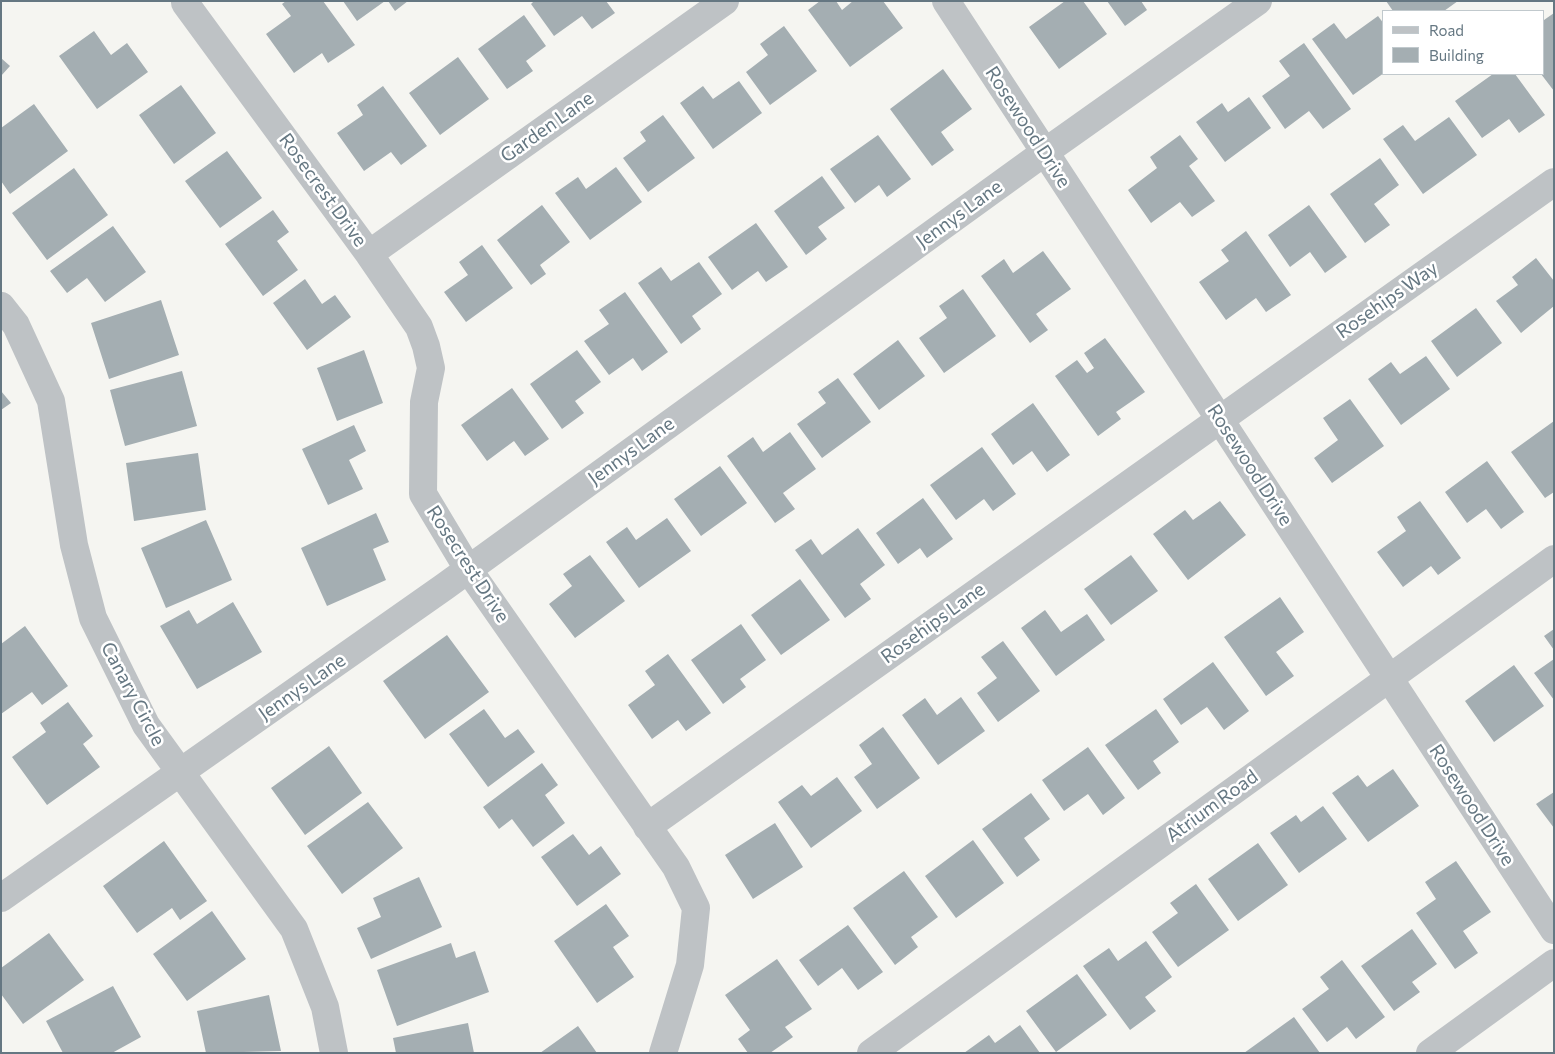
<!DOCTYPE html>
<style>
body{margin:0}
#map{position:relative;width:1555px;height:1054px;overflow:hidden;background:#f5f5f1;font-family:Commissioner,sans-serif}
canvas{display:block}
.frame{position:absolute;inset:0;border:2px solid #657782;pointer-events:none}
.legend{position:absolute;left:1382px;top:10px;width:162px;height:65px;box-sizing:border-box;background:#fff;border:1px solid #c1c9cd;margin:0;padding:6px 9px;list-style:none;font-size:15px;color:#657782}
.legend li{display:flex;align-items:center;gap:10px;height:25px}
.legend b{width:25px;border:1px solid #c1c9cd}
</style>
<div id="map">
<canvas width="1555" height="1054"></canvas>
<div class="frame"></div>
<ul class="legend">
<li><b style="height:6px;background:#bec2c5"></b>Road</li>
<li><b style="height:14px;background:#a4aeb2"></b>Building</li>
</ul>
</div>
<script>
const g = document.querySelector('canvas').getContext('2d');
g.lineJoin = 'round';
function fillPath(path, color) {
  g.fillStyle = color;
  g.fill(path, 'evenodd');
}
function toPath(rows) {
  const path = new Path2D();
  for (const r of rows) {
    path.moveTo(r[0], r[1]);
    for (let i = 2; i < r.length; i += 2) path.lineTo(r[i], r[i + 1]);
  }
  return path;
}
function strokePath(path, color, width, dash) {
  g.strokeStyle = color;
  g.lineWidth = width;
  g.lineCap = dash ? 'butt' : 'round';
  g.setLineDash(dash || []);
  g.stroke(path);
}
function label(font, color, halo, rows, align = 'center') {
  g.font = font + ' Commissioner,sans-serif';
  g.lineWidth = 5;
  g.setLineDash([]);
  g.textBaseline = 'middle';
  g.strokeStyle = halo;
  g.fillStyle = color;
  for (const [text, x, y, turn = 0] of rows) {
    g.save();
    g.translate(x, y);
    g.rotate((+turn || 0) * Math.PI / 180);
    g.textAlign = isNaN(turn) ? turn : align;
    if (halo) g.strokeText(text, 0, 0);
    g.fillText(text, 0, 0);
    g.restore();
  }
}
fillPath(toPath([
 [286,1,323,1,355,45,328,63,322,53,294,73,266,34,291,16,282,4],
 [343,1,385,1,357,21],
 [388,1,408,1,395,11],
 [534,1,606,1,615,13,592,29,582,16,554,36,531,4],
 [820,1,836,1,842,10,853,1,883,1,903,28,850,67,808,10],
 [1065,1,1083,1,1107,34,1059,69,1029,27],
 [1107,1,1141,1,1147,10,1125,26],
 [1386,1,1458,1,1444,11,1393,11],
 [1554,13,1554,91,1541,74,1544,74,1544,20],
 [524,15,546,46,526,61,533,71,507,89,478,49],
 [1378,16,1384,24,1384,73,1353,95,1312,39,1334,23,1346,39],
 [784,26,817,71,770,105,746,72,768,55,760,44],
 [94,31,111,55,127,43,148,72,97,109,59,56],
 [1304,43,1351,109,1323,129,1309,111,1285,129,1262,96,1290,76,1279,61],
 [458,57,489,99,440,135,409,93],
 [1,58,10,66,1,76],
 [943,69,972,109,941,132,954,150,932,166,890,109],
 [1493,74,1515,74,1545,115,1519,133,1509,119,1482,138,1455,101],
 [739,81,762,113,713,149,680,103,703,86,713,99],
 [181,85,216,133,174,164,139,115],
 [383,86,427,146,401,165,391,152,364,171,337,133,363,115,357,105],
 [1249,97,1271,128,1225,162,1196,122,1222,103,1228,112],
 [34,104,68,151,10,194,1,181,1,128],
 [663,115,695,158,648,192,623,158,646,141,640,132],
 [1449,117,1477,155,1423,194,1383,139,1403,125,1415,141],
 [878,135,911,179,887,197,879,185,855,203,830,169],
 [1180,135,1198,159,1189,166,1215,201,1192,217,1180,202,1151,223,1128,190,1157,168,1150,157],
 [227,151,262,198,220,228,185,181],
 [1380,158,1399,185,1374,204,1390,225,1365,243,1330,194],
 [616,167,642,202,590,240,555,193,578,177,586,189],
 [74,168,108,215,47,260,12,213],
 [822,176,845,208,818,227,827,239,806,255,774,211],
 [542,205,570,242,540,265,546,274,531,285,497,240],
 [1309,205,1347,257,1325,273,1310,252,1290,267,1268,235],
 [273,210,289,232,277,241,298,270,263,296,225,244],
 [756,223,788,267,766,282,758,271,732,290,708,257],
 [113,226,146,272,105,302,87,278,67,293,50,271],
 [1246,231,1291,295,1266,312,1256,298,1226,320,1199,282,1229,261,1221,250],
 [482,245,513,288,466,322,444,292,468,275,459,262],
 [1043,251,1071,289,1036,314,1048,330,1030,343,981,276,1004,259,1013,273],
 [1536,258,1554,281,1554,306,1521,333,1496,301,1518,285,1512,277],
 [699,262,722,294,692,316,701,329,681,344,638,283,661,267,671,281],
 [305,279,322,304,335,295,351,317,307,350,273,303],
 [963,289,996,336,944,373,919,338,947,318,939,306],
 [625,292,668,352,642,371,633,358,609,375,584,341,609,324,599,310],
 [161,300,179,355,109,379,91,323],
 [1476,308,1502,343,1457,377,1431,341],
 [1105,338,1145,392,1116,412,1121,419,1098,436,1055,376,1077,360,1087,373,1094,368,1084,353],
 [898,340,925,376,879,410,853,374],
 [364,350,383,403,337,421,317,368],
 [577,350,601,382,575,401,584,413,562,429,530,384],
 [1426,356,1450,389,1401,425,1368,379,1391,362,1400,374],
 [182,371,197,426,125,446,110,390],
 [838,378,871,422,822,458,797,424,826,403,818,392],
 [512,388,549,439,525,456,514,441,487,461,461,425],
 [1,391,11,403,1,410],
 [1350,399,1384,446,1332,483,1314,458,1338,440,1323,418],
 [1033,403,1070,455,1047,472,1032,451,1013,465,991,434],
 [1554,421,1554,492,1545,498,1511,452],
 [354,425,366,451,349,460,363,489,328,505,302,449],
 [790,432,816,469,783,493,795,509,775,523,727,456,753,437,763,452],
 [982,447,1016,494,993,511,984,499,956,520,930,485],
 [198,453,206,510,134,521,126,463],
 [1487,461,1524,512,1501,529,1486,509,1467,523,1445,492],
 [720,466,747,503,701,536,674,499],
 [923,498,953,539,927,558,920,548,898,564,876,533],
 [1220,501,1246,535,1188,580,1153,534,1185,510,1193,520],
 [1420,501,1461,558,1438,575,1431,566,1403,587,1377,552,1406,531,1397,517],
 [376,513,389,542,373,549,386,580,327,606,301,548],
 [667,518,691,551,639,588,606,542,627,527,636,540],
 [206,520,232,580,166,608,141,548],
 [858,528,885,565,860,584,871,599,845,618,795,550,811,539,822,555],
 [590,555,625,601,575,638,549,604,572,586,563,574],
 [1131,555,1158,591,1111,625,1084,589],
 [800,579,830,620,781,655,751,615],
 [1280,597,1304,632,1276,652,1294,676,1266,696,1224,637],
 [233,602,262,652,197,689,160,626,189,610,197,624],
 [1045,610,1061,632,1087,614,1105,640,1056,676,1021,628],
 [741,624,766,660,740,679,746,687,723,704,691,660],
 [25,626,68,686,42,705,32,692,1,714,1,644],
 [1554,629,1554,650,1544,636],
 [447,635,489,692,425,739,383,681],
 [1003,641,1040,691,998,722,977,693,997,678,981,657],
 [668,654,711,713,686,731,678,720,652,739,628,705,655,685,645,671],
 [1554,659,1554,700,1534,673],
 [1213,662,1249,711,1224,730,1207,707,1181,725,1163,699],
 [1514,665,1544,706,1494,742,1465,701],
 [961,697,985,731,938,765,902,715,925,698,937,715],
 [68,702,93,736,83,744,100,767,47,805,12,757,46,732,40,723],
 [484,709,505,738,518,729,535,752,488,787,449,734],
 [1156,709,1179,742,1153,761,1161,773,1138,790,1105,745],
 [883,727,920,778,877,809,854,777,872,764,859,745],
 [329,746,362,793,305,835,271,788],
 [1088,747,1125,798,1103,815,1088,794,1064,811,1042,780],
 [542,763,558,785,545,795,565,823,533,847,512,819,499,829,483,807],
 [1393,769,1419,806,1368,842,1332,793,1358,775,1367,787],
 [837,777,862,811,811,848,778,802,802,785,811,796],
 [1554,792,1554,828,1536,804],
 [1031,793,1050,819,1024,838,1040,860,1017,877,982,829],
 [368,802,403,848,342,894,307,846],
 [1323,806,1347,839,1299,873,1270,833,1296,815,1301,822],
 [775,823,803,867,753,899,725,855],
 [573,834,589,855,601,846,621,874,577,906,541,857],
 [973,840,1004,883,956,918,925,876],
 [164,841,207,901,180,920,172,908,137,933,103,886],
 [1258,843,1288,885,1238,921,1208,879],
 [1456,861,1491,912,1463,931,1478,953,1455,969,1416,913,1436,899,1425,882],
 [904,871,938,917,911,937,918,947,895,965,853,908],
 [419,877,442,927,371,959,357,928,381,917,373,898],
 [1196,884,1229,930,1178,967,1152,932,1178,913,1170,903],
 [606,904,629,936,613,947,634,977,597,1003,554,941],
 [212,911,246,959,187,1001,153,954],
 [848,925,883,972,858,990,842,968,818,986,799,960],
 [1412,929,1437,964,1412,982,1420,992,1394,1011,1361,966],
 [49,933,84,980,23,1024,1,994,1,968],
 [1146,941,1172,977,1145,997,1156,1011,1130,1030,1083,966,1109,948,1118,961],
 [451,943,456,958,475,951,489,992,397,1026,377,970],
 [777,959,812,1009,785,1027,793,1037,770,1053,748,1053,738,1039,750,1030,725,995],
 [1342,960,1385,1017,1356,1039,1347,1027,1327,1042,1302,1009,1329,989,1320,977],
 [1077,974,1107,1015,1056,1052,1026,1011],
 [113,986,141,1037,112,1053,63,1053,46,1021],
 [269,995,281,1051,206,1053,197,1011],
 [1294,1017,1320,1053,1244,1053],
 [468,1023,474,1053,396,1053,393,1038],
 [1020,1025,1040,1053,964,1053,989,1035,995,1043],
 [578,1026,597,1053,540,1053]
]), '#a4aeb2');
strokePath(toPath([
 [187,1,185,3,369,254,419,327,426,346,431,368,424,402,423,494,468,569,676,867,696,908,690,965,663,1053],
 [946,1,1554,930],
 [369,254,725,1],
 [1,306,16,325,51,401,74,545,93,618,146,725,294,929,325,1007,334,1053],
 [647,827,1554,182],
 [1,898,444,587,1045,152,1258,1],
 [871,1053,1554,559],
 [1430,1053,1554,963]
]), '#bec2c5', 28);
label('19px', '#657782', '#fff', [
 ["Garden Lane",547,127,-35],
 ["Rosewood Drive",1028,127,57],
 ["Rosecrest Drive",323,190,54],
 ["Jennys Lane",959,214,-36],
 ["Rosehips Way",1387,300,-35],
 ["Jennys Lane",631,451,-36],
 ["Rosewood Drive",1250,465,57],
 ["Rosecrest Drive",468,564,57],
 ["Rosehips Lane",933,623,-36],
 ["Jennys Lane",302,687,-35],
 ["Canary Circle",133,694,62],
 ["Rosewood Drive",1472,805,57],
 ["Atrium Road",1212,806,-36]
]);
</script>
